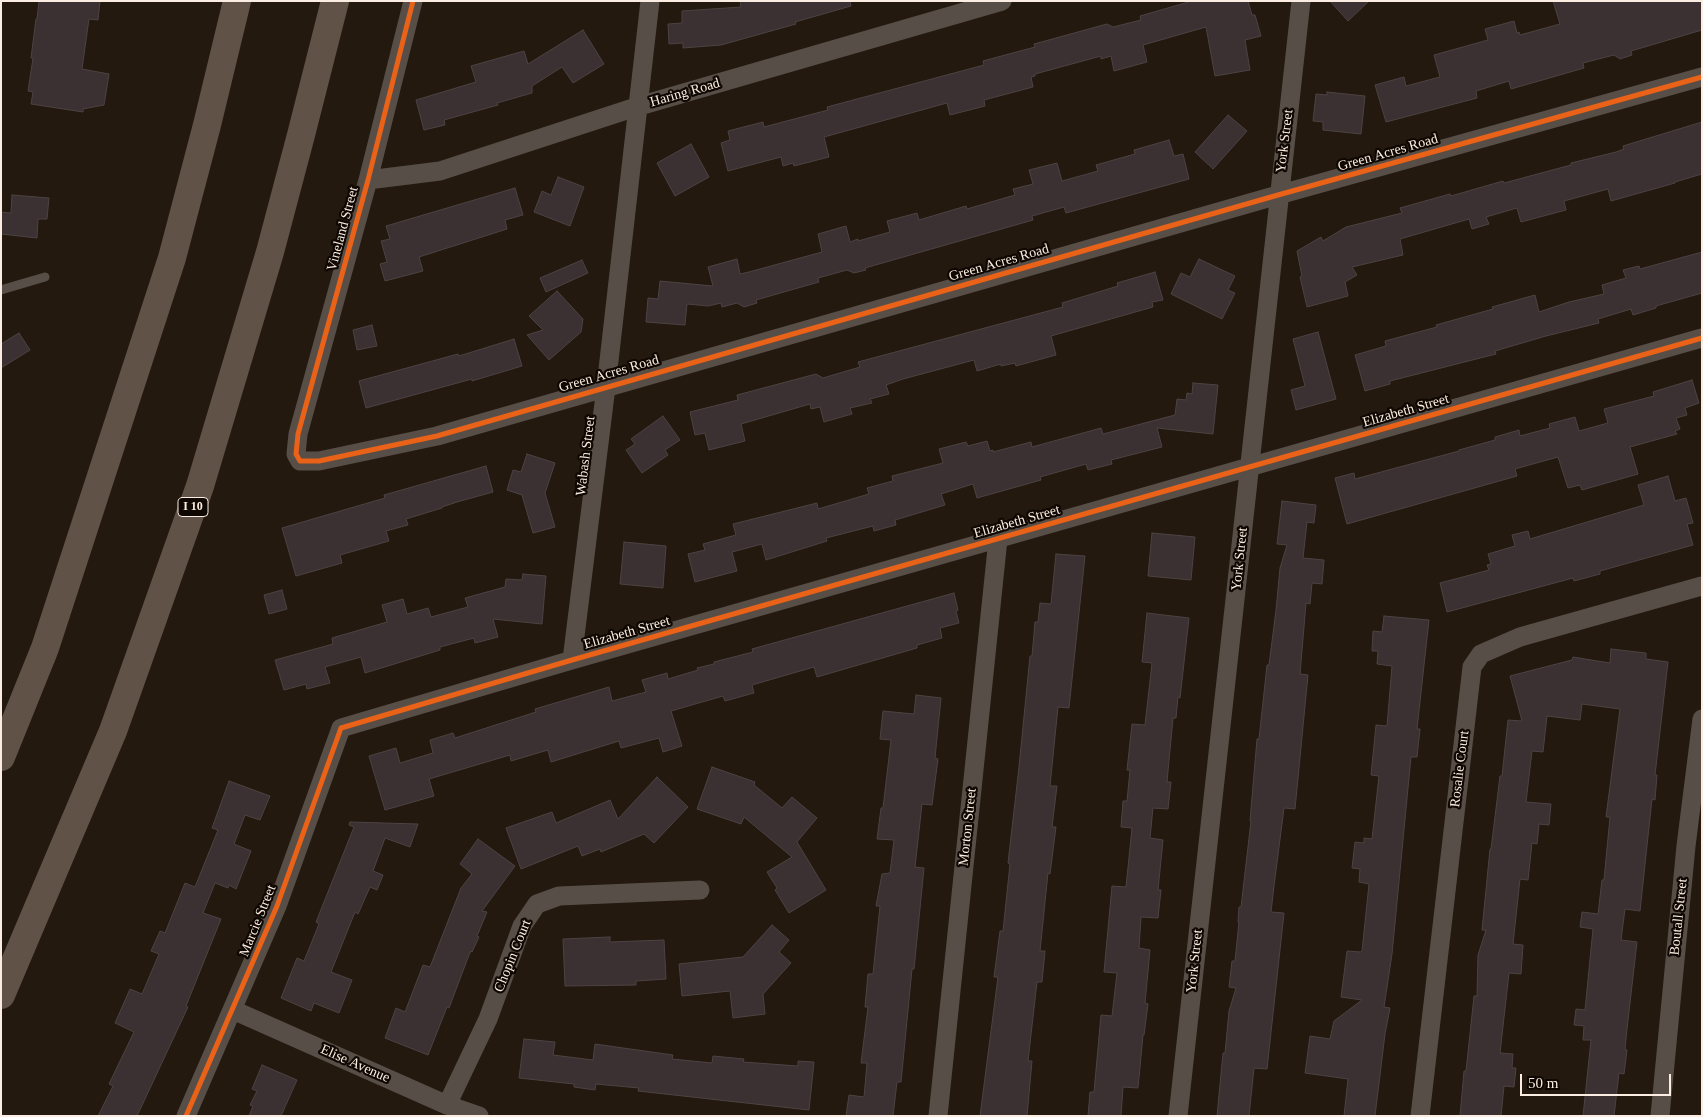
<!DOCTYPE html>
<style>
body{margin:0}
#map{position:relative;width:1703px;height:1117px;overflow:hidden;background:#24190f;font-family:"Times New Roman",serif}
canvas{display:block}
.frame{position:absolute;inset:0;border:2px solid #fbede1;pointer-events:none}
.scale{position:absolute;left:1520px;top:1074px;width:151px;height:22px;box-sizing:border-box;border:2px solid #fbede1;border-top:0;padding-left:6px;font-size:15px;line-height:18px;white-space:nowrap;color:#fbede1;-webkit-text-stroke:4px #0f0702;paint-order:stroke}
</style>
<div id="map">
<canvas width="1703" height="1117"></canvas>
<div class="frame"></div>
<div class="scale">50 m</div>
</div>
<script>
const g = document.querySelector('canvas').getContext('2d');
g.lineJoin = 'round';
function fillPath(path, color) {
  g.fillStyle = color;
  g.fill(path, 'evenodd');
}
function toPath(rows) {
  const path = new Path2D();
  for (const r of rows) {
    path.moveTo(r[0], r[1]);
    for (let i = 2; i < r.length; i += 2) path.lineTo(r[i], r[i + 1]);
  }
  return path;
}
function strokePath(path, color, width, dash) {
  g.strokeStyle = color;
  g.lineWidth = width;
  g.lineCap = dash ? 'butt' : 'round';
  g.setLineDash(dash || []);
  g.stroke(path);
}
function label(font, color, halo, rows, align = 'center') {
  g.font = font + ' "Times New Roman",serif';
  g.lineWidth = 4.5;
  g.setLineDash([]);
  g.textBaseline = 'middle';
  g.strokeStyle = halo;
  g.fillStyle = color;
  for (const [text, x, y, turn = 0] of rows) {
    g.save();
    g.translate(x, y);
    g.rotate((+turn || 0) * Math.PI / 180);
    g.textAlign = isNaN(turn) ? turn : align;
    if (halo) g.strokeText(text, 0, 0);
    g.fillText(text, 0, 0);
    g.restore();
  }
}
const building = toPath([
 [39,1,100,1,98,20,89,19,82,69,109,74,104,105,83,109,83,112,31,104,33,92,28,91,33,58,31,58,36,19,37,19,39,1],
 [740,1,850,1,851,6,795,22,796,24,721,45,683,48,683,43,669,44,668,24,682,23,682,11,741,7,740,1],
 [1192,1,1248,1,1252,15,1255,15,1261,36,1245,40,1250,70,1215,76,1206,27,1143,45,1147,62,1114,71,1111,56,1101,59,1101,56,1035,74,1035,76,1031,77,1033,87,984,100,985,106,950,115,947,103,824,137,829,157,794,166,793,163,783,166,781,157,728,171,721,143,730,140,728,131,763,122,764,127,828,110,827,107,984,65,983,61,1035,47,1034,44,1107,24,1113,27,1141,20,1140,16,1192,1],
 [1330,1,1369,1,1348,21,1330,1],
 [1553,1,1702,1,1702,30,1631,51,1632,55,1620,59,1614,55,1583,63,1584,68,1511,89,1509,81,1476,91,1477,98,1386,122,1375,85,1404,77,1406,86,1440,77,1434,55,1488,40,1485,29,1514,21,1517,33,1519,32,1520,35,1560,24,1553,1],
 [583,30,604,64,573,83,562,67,532,86,532,93,497,103,498,105,444,120,445,125,424,130,416,100,476,82,471,66,524,51,528,64,583,30],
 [1327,92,1365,96,1361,134,1323,130,1323,122,1313,121,1316,94,1327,95,1327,92],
 [1228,115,1247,131,1213,169,1195,152,1228,115],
 [1702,122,1702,174,1675,182,1675,183,1611,201,1608,189,1564,201,1566,210,1521,222,1517,208,1486,217,1489,224,1472,229,1469,219,1400,239,1403,255,1352,267,1357,275,1345,282,1348,296,1307,307,1300,277,1302,276,1297,251,1321,237,1323,241,1346,227,1402,213,1400,208,1450,194,1451,196,1503,181,1504,183,1571,165,1571,163,1616,152,1624,149,1623,146,1702,122],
 [1169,140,1174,156,1183,154,1189,179,1066,213,1064,207,1032,216,1033,220,865,268,866,270,854,273,847,270,818,278,819,282,756,300,757,303,744,307,737,303,722,307,721,303,708,306,687,304,685,325,646,322,648,298,658,299,660,281,713,286,708,267,737,259,740,274,749,272,822,252,818,234,846,226,850,242,858,239,858,241,890,232,887,221,917,213,919,220,966,206,967,209,1015,195,1013,189,1033,184,1029,170,1057,163,1062,181,1098,171,1096,165,1135,154,1134,150,1169,140],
 [691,144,709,177,675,196,657,163,691,144],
 [558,177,584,187,570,226,534,212,542,191,551,195,558,177],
 [515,188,523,215,505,220,507,229,419,257,423,271,385,281,380,264,387,262,381,241,390,239,386,226,515,188],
 [12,195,49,198,47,219,38,219,37,238,1,234,1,212,11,213,12,195],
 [1702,252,1702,293,1656,306,1656,308,1633,315,1631,309,1598,319,1599,323,1546,336,1495,351,1496,354,1390,381,1390,384,1365,391,1355,355,1386,346,1385,341,1437,327,1436,325,1493,309,1492,307,1535,295,1539,312,1569,302,1604,294,1602,285,1626,278,1623,270,1639,266,1640,269,1702,252],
 [1199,259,1235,276,1228,290,1235,293,1222,319,1171,294,1181,273,1190,277,1199,259],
 [582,260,588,273,546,292,540,278,582,260],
 [1155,272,1163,300,1152,302,1153,307,1051,336,1056,355,1016,366,1015,363,1001,366,1001,364,977,371,974,360,903,379,886,385,889,394,870,399,872,403,850,408,852,414,824,422,820,407,811,409,810,404,741,424,745,441,709,450,705,433,695,435,690,412,738,400,737,395,816,374,823,378,860,367,858,362,1063,307,1062,303,1118,286,1117,283,1155,272],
 [557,291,583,319,581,332,549,360,527,335,543,330,529,316,557,291],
 [372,325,377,346,357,350,353,330,372,325],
 [1318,332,1336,399,1296,410,1291,390,1305,386,1293,339,1318,332],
 [19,333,30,350,1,368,1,344,19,333],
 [514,339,522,366,472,381,472,379,366,408,359,381,458,354,459,356,514,339],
 [1692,380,1699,403,1685,408,1687,415,1676,418,1680,429,1675,431,1677,434,1630,447,1638,474,1582,490,1580,485,1568,488,1558,457,1515,469,1517,476,1347,524,1335,478,1354,473,1355,479,1459,451,1459,450,1495,440,1495,437,1519,430,1520,436,1550,428,1549,424,1575,417,1579,431,1608,423,1604,409,1654,396,1653,392,1692,380],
 [1193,383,1218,385,1213,434,1157,428,1162,447,1111,460,1112,464,1088,470,1086,464,1040,477,1041,480,977,498,973,484,941,494,945,505,895,520,896,525,874,531,873,526,826,538,827,541,766,560,762,544,732,552,737,571,695,582,688,554,705,550,703,544,736,535,733,524,817,503,818,509,869,494,867,488,893,481,892,476,943,463,939,449,966,442,968,446,987,441,990,451,993,450,993,452,1031,442,1032,447,1101,428,1103,434,1175,415,1177,399,1186,400,1187,393,1192,394,1193,383],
 [663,416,680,440,665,450,668,455,642,473,626,450,635,444,631,439,663,416],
 [527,454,555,463,545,493,555,527,533,533,522,495,507,490,513,470,521,472,527,454],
 [486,466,493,492,457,502,442,507,442,508,406,519,408,525,386,531,389,541,340,555,342,563,296,576,282,528,385,498,384,495,486,466],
 [1668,476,1675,501,1686,498,1693,523,1687,524,1693,545,1600,571,1600,574,1574,581,1573,578,1447,612,1440,583,1489,570,1487,565,1491,564,1488,554,1515,546,1512,535,1528,531,1530,539,1644,505,1638,485,1668,476],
 [1282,501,1316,505,1314,523,1307,522,1303,558,1324,560,1322,584,1312,583,1310,604,1306,603,1300,674,1308,675,1295,809,1284,808,1274,886,1271,912,1284,913,1267,1069,1254,1068,1249,1116,1217,1116,1223,1053,1225,1053,1229,1011,1236,988,1229,987,1232,961,1235,961,1239,922,1238,922,1239,907,1241,907,1251,821,1250,821,1257,739,1259,739,1267,665,1269,665,1276,610,1280,568,1287,545,1277,544,1282,501],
 [1152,533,1195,537,1191,580,1148,576,1152,533],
 [624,542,666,546,663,588,620,584,624,542],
 [1056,554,1085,556,1069,708,1058,707,1050,786,1057,786,1052,827,1056,827,1050,874,1048,873,1040,951,1045,951,1042,982,1037,982,1028,1061,1032,1061,1027,1116,980,1116,998,977,994,977,1000,931,1003,931,1010,864,1008,863,1019,767,1030,656,1032,656,1035,622,1038,622,1040,603,1051,604,1056,554],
 [523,574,546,576,542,624,493,619,498,637,475,643,474,638,440,647,440,650,365,673,361,657,325,667,330,683,307,689,306,684,284,690,275,660,333,644,332,638,387,622,382,605,403,599,407,614,428,608,431,617,468,607,465,598,505,587,506,579,522,580,523,574],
 [282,590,287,609,269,614,264,595,282,590],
 [954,593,958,610,956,611,959,623,940,628,942,638,917,645,917,648,817,677,814,667,752,685,754,693,725,701,723,696,671,711,682,746,663,752,659,738,621,748,619,741,551,762,548,750,511,761,510,755,429,779,434,796,385,810,369,756,396,748,400,763,433,753,430,740,453,733,455,738,536,712,535,709,609,687,612,701,646,692,642,680,667,673,668,679,698,670,697,668,714,664,714,662,753,652,752,649,954,593],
 [1147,613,1189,618,1180,698,1178,697,1176,718,1173,718,1167,782,1171,782,1168,809,1153,808,1150,838,1163,840,1158,890,1161,890,1158,918,1141,917,1139,948,1150,950,1145,1003,1148,1004,1144,1035,1143,1035,1138,1088,1123,1087,1121,1116,1088,1116,1090,1092,1094,1092,1101,1015,1112,1016,1117,973,1104,972,1112,886,1126,887,1132,828,1121,827,1123,801,1127,801,1130,770,1127,770,1132,724,1145,725,1152,663,1142,662,1147,613],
 [1384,616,1429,620,1417,729,1420,729,1417,757,1411,757,1392,954,1384,1007,1390,1008,1385,1034,1375,1116,1344,1116,1348,1079,1305,1073,1310,1036,1330,1039,1334,1021,1362,1000,1341,997,1347,951,1361,952,1362,951,1369,884,1359,882,1360,869,1352,868,1355,842,1364,843,1364,838,1372,839,1379,776,1371,775,1376,725,1387,726,1392,666,1377,664,1378,651,1372,651,1373,631,1382,632,1384,616],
 [1611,649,1646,653,1646,659,1668,662,1655,775,1657,775,1655,800,1652,799,1640,911,1625,909,1621,940,1637,942,1627,1029,1625,1049,1627,1050,1624,1074,1619,1073,1614,1116,1583,1116,1591,1040,1583,1040,1584,1026,1574,1025,1576,1009,1585,1010,1593,929,1580,927,1582,912,1598,914,1602,880,1604,880,1610,817,1606,817,1620,709,1582,704,1580,720,1547,716,1543,752,1532,751,1526,802,1551,804,1549,825,1539,824,1537,844,1532,843,1528,880,1520,879,1513,944,1523,945,1521,974,1509,973,1500,1053,1513,1054,1512,1068,1516,1068,1514,1087,1504,1086,1501,1116,1460,1116,1464,1071,1466,1071,1474,996,1477,996,1478,955,1486,930,1482,930,1490,849,1491,849,1500,776,1502,776,1508,720,1522,721,1510,676,1572,660,1573,657,1610,663,1611,649],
 [916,695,941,698,935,758,938,759,932,805,922,804,915,867,924,868,914,969,912,969,901,1082,897,1082,893,1116,846,1116,849,1095,864,1097,867,1063,861,1063,868,1007,865,1007,868,974,873,974,880,906,876,906,882,874,890,873,894,840,877,839,881,808,883,808,891,740,880,739,883,711,914,714,916,695],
 [712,767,755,782,754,785,782,808,792,797,817,818,797,842,826,890,789,913,775,890,777,888,767,872,792,857,744,817,741,824,697,809,712,767],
 [657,777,688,807,654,843,644,834,601,852,600,849,582,856,578,846,521,869,506,828,552,812,556,823,610,800,618,819,657,777],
 [229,781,270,796,260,820,245,815,234,844,251,851,236,889,229,885,228,888,215,883,203,913,221,919,186,1006,188,1007,137,1116,98,1116,113,1086,109,1084,134,1032,115,1023,130,989,142,994,159,954,151,951,160,931,165,933,185,883,195,887,218,830,212,828,229,781],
 [350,822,418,824,410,847,385,838,373,871,383,875,377,890,370,887,358,914,355,912,331,972,352,980,339,1013,314,1003,311,1011,281,998,297,958,304,961,319,924,316,922,354,827,349,825,350,822],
 [478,839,515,866,482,911,487,912,477,936,479,937,472,952,471,951,469,955,449,1008,447,1007,428,1055,385,1038,396,1008,405,1012,423,965,430,967,461,888,472,874,460,864,478,839],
 [772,925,789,940,779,952,791,963,763,994,765,1014,733,1018,730,991,682,996,679,964,743,957,772,925],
 [610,937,610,942,664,940,666,979,636,981,636,985,565,986,563,939,610,937],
 [524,1039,555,1042,553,1055,593,1060,595,1044,673,1055,672,1059,712,1063,713,1056,744,1059,743,1062,798,1066,798,1061,814,1062,809,1110,638,1091,639,1088,596,1084,595,1090,574,1087,574,1084,519,1078,524,1039],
 [262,1065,297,1080,281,1116,249,1116,253,1106,250,1105,257,1091,252,1089,262,1065]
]);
fillPath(building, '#3c3132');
strokePath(building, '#4c4343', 1);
strokePath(toPath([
 [1,290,45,277]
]), '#574f47', 9);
strokePath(toPath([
 [413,1,368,180,298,434,296,454,300,461,319,461,437,436,1278,195,1702,77],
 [368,180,440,171,639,106,1002,1],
 [572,660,606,387,650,1],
 [233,1010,447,1105,479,1116],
 [447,1105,488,1019,522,926,537,904,559,896,700,890],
 [186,1116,277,906,341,728,572,660,1702,338],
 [938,1116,998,539],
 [1178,1116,1301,1],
 [1420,1116,1472,667,1481,654,1520,637,1702,586],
 [1660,1116,1686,846,1702,719]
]), '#574f47', 19);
strokePath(toPath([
 [1,757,45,648,172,258,207,125,237,1],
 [1,995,113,731,200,486,270,252,301,135,335,1]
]), '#605246', 28);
strokePath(toPath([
 [413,1,368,180,298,434,296,454,300,461,319,461,437,436,1278,195,1702,77],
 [186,1116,277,906,341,728,572,660,1702,338]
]), '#ea6118', 5);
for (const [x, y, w] of [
 [193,507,30]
]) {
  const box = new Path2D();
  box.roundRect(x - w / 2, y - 9.5, w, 19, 4);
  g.fillStyle = '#0f0702';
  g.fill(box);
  strokePath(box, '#fbede1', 1);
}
label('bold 12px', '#fbede1', null, [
 ["I 10",193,507]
]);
label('14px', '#fbede1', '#0f0702', [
 ["Haring Road",685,93,-16],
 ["York Street",1285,141,-83],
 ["Green Acres Road",1388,153,-16],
 ["Vineland Street",343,229,-75],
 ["Green Acres Road",999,263,-16],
 ["Green Acres Road",609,374,-16],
 ["Elizabeth Street",1406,411,-16],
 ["Wabash Street",586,456,-83],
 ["Elizabeth Street",1017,522,-16],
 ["York Street",1240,559,-84],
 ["Elizabeth Street",627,633,-16],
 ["Rosalie Court",1460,769,-83],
 ["Morton Street",968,827,-84],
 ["Boutall Street",1679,917,-84],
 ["Marcie Street",258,921,-68],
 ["Chopin Court",513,956,-68],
 ["York Street",1195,961,-84],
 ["Elise Avenue",355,1064,24]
]);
</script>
